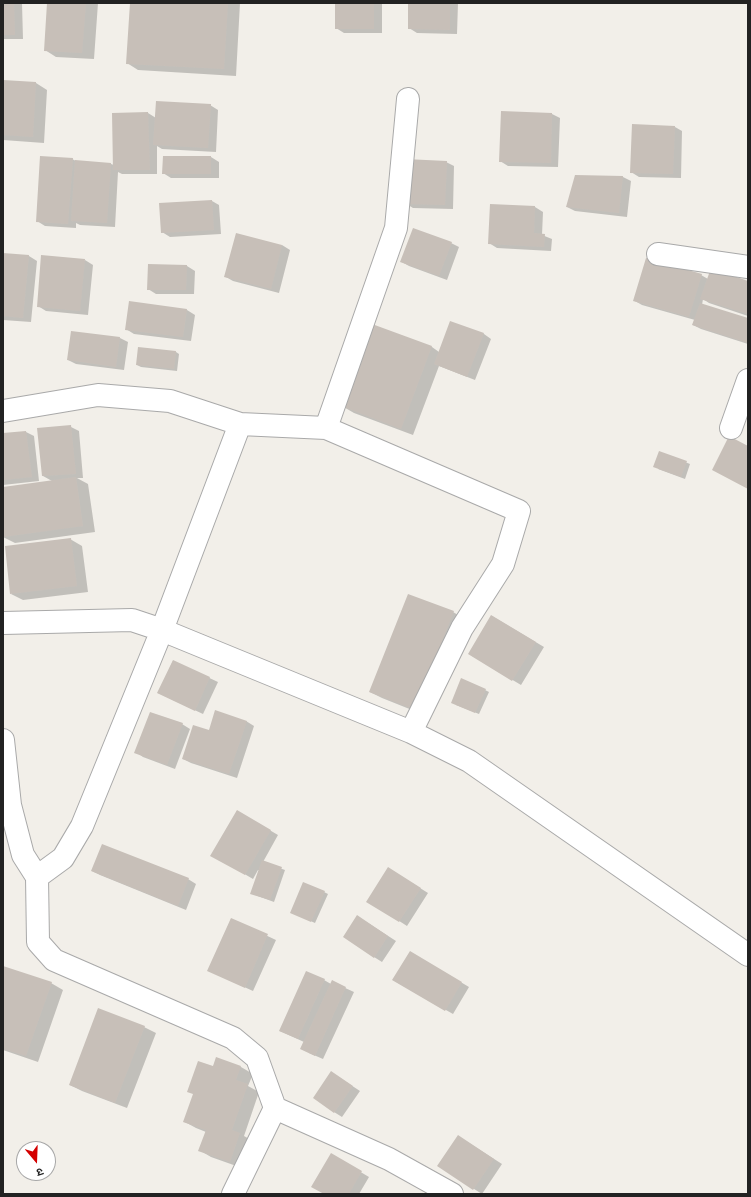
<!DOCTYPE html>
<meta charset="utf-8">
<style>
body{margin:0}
#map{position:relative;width:751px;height:1197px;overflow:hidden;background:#f2efe9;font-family:"Varela Round","Noto Sans Devanagari",sans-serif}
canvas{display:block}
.frame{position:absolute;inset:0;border:4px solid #222;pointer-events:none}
.north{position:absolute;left:16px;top:1141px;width:40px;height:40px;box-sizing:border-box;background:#fff;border:1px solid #a7a7a7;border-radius:50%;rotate:161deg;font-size:11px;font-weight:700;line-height:16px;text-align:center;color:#222}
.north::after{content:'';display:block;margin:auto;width:14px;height:18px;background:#d40000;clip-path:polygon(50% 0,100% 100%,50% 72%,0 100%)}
</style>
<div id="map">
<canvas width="751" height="1197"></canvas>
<div class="frame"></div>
<div class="north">उ</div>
</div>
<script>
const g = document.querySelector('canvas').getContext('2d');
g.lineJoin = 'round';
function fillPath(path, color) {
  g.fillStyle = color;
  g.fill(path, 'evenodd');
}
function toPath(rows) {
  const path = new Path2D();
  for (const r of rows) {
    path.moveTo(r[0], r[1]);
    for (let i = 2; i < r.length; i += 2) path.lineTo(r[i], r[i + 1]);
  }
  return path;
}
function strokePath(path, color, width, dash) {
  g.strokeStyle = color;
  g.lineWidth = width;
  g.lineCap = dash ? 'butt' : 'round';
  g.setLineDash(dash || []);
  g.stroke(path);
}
fillPath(toPath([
 [3,3,22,3,23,39,3,39],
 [48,3,98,3,94,59,56,57,45,50],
 [131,3,240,3,236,76,138,70,127,63],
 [336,3,382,3,382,33,344,33,336,28],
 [409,3,458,3,457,34,417,33,409,28],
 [3,81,36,83,47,90,44,143,3,140],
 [210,105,218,110,216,152,162,149,157,146,157,174,122,174,118,172,115,227,80,225,76,223,76,228,45,226,37,221,72,159,76,161,111,164,114,165,148,113,156,118],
 [502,112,552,114,560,118,558,167,508,166,500,161],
 [675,127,682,131,681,178,639,177,631,172],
 [211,157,219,162,219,178,171,178,163,173],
 [446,162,454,166,453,209,413,208,405,203],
 [576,176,623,177,631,181,627,217,575,211,567,207],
 [212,201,219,205,221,234,170,237,162,232],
 [491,205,535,207,543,212,542,235,552,239,551,251,497,248,489,243],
 [451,243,459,247,447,280,409,266,402,262],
 [282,245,290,250,279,293,233,281,226,277],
 [3,254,29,256,37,261,31,322,3,320],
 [85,260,93,265,88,315,46,311,38,306],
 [149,265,187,266,195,271,194,294,156,294,148,289],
 [701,275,708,279,748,282,748,316,709,303,703,299,702,305,748,319,748,344,701,329,693,325,695,320,642,305,635,301],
 [130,303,187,310,195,315,191,341,134,334,126,329],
 [451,322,484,334,491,339,475,380,439,366,413,435,354,413,342,406,373,325,432,347,439,352],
 [120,338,128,342,124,370,76,364,68,360],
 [176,352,179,354,177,371,141,367,137,365],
 [71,427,79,431,83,478,77,478,88,484,95,532,15,543,3,537,3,488,52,481,43,476,38,429],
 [26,432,34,436,39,481,3,485,3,434],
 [660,452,690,464,685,479,658,469],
 [70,539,82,546,88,592,23,600,11,594],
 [453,612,465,619,427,716,382,698,370,692],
 [492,616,544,647,521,685,469,654],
 [173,661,218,682,203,714,158,693],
 [485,690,489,692,479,714,456,705],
 [246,721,254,726,237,778,191,763,183,759,209,731],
 [182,724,190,729,175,769,143,757,136,752],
 [237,811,278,835,263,862,285,870,274,902,255,895,259,870,258,870,253,879,212,855],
 [92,871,188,879,196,884,186,910,100,875],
 [396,873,428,893,407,926,368,901],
 [324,892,328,894,315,923,295,914],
 [231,919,276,940,253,991,209,971],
 [365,921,396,941,382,962,374,957],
 [410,952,469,987,453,1014,393,980],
 [3,967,51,983,63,990,38,1062,3,1050],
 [324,980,331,984,332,982,354,992,323,1059,309,1053,304,1042,280,1031],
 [144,1027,156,1033,127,1108,82,1091,70,1085],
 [217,1059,241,1067,253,1074,248,1086,259,1092,244,1136,251,1140,242,1168,211,1157,199,1150,206,1132,196,1128,185,1122],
 [331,1072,360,1091,342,1117,334,1112],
 [466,1141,502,1164,482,1194,438,1166],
 [332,1155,369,1177,359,1194,325,1194]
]), '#0003');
fillPath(toPath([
 [3,3,14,3,15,35,3,35],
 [47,3,86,3,82,53,44,51],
 [130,3,228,3,224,69,126,64],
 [335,3,374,3,374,29,335,29],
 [408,3,450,3,450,30,408,29],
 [3,80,36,82,33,137,3,135],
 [156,101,211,104,208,148,153,145],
 [501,111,552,113,551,163,499,162],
 [148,112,150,170,113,170,112,113],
 [632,124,675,126,673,174,630,173],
 [40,156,73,158,68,224,36,222],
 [163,156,211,156,211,174,162,174],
 [405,159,447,161,445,205,404,204],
 [75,160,111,163,107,223,71,221],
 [575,175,623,176,619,213,566,207],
 [212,200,214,230,161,233,159,203],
 [490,204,535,206,534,233,545,234,544,247,488,244],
 [413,228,452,242,439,276,400,262],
 [236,233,282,245,271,289,224,277],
 [3,253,29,255,23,318,3,316],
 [41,255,85,259,80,311,37,307],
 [646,258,702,274,689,317,633,301],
 [148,264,187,265,186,290,147,290],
 [711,268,748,281,748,314,700,299],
 [129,301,187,309,183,337,125,330],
 [700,303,748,318,748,343,692,325],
 [450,321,484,333,467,377,434,364],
 [372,324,432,346,401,429,341,406],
 [71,331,120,337,116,367,67,360],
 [138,347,176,351,174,369,136,365],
 [71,425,76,474,42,476,37,428],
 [26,431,32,477,3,480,3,433],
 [729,436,748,446,748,489,712,470],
 [659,451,687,461,681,477,653,467],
 [76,477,83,526,3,537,3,487],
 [71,538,77,586,10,594,5,546],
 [408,594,454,611,415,710,369,692],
 [491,615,536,642,512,681,468,654],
 [173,660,210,677,195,711,157,693],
 [461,678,486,689,475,713,451,703],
 [215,710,247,721,229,774,182,759,193,725,209,730],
 [150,712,183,723,167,765,134,753],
 [237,810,271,830,245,875,210,856],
 [102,844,189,878,178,906,91,871],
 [262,860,282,867,270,900,250,894],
 [388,867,421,888,399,922,366,902],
 [303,882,325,891,311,922,290,913],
 [357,915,388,936,374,958,343,937],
 [231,918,268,934,245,988,207,971],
 [410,951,462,982,445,1011,392,980],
 [3,966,52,982,26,1056,3,1049],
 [306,971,325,979,298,1039,279,1031],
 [332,980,346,987,315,1056,300,1049],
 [98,1008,145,1026,115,1103,69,1085],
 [216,1057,241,1066,236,1080,248,1084,232,1130,240,1133,230,1162,198,1151,206,1130,183,1122,193,1094,187,1092,198,1061,213,1066],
 [331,1071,353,1086,334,1113,313,1098],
 [458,1135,494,1159,473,1190,437,1166],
 [331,1153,362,1171,349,1194,324,1194,311,1187]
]), '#c7bfb8');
const minor = toPath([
 [658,254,748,267],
 [3,411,98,395,170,401,240,424,326,428,519,511,503,564,462,628,411,732],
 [326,428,396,228,408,99],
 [731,428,748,380],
 [3,623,132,620,162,630,411,732,469,761,748,955],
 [3,740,10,805,23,855,37,877,38,942,54,960,233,1038,257,1058,275,1108,233,1194],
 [37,877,63,858,82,826,162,630,240,424],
 [275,1108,389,1159,452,1194]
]);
strokePath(minor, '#a9a9a9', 24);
strokePath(minor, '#fff', 22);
</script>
